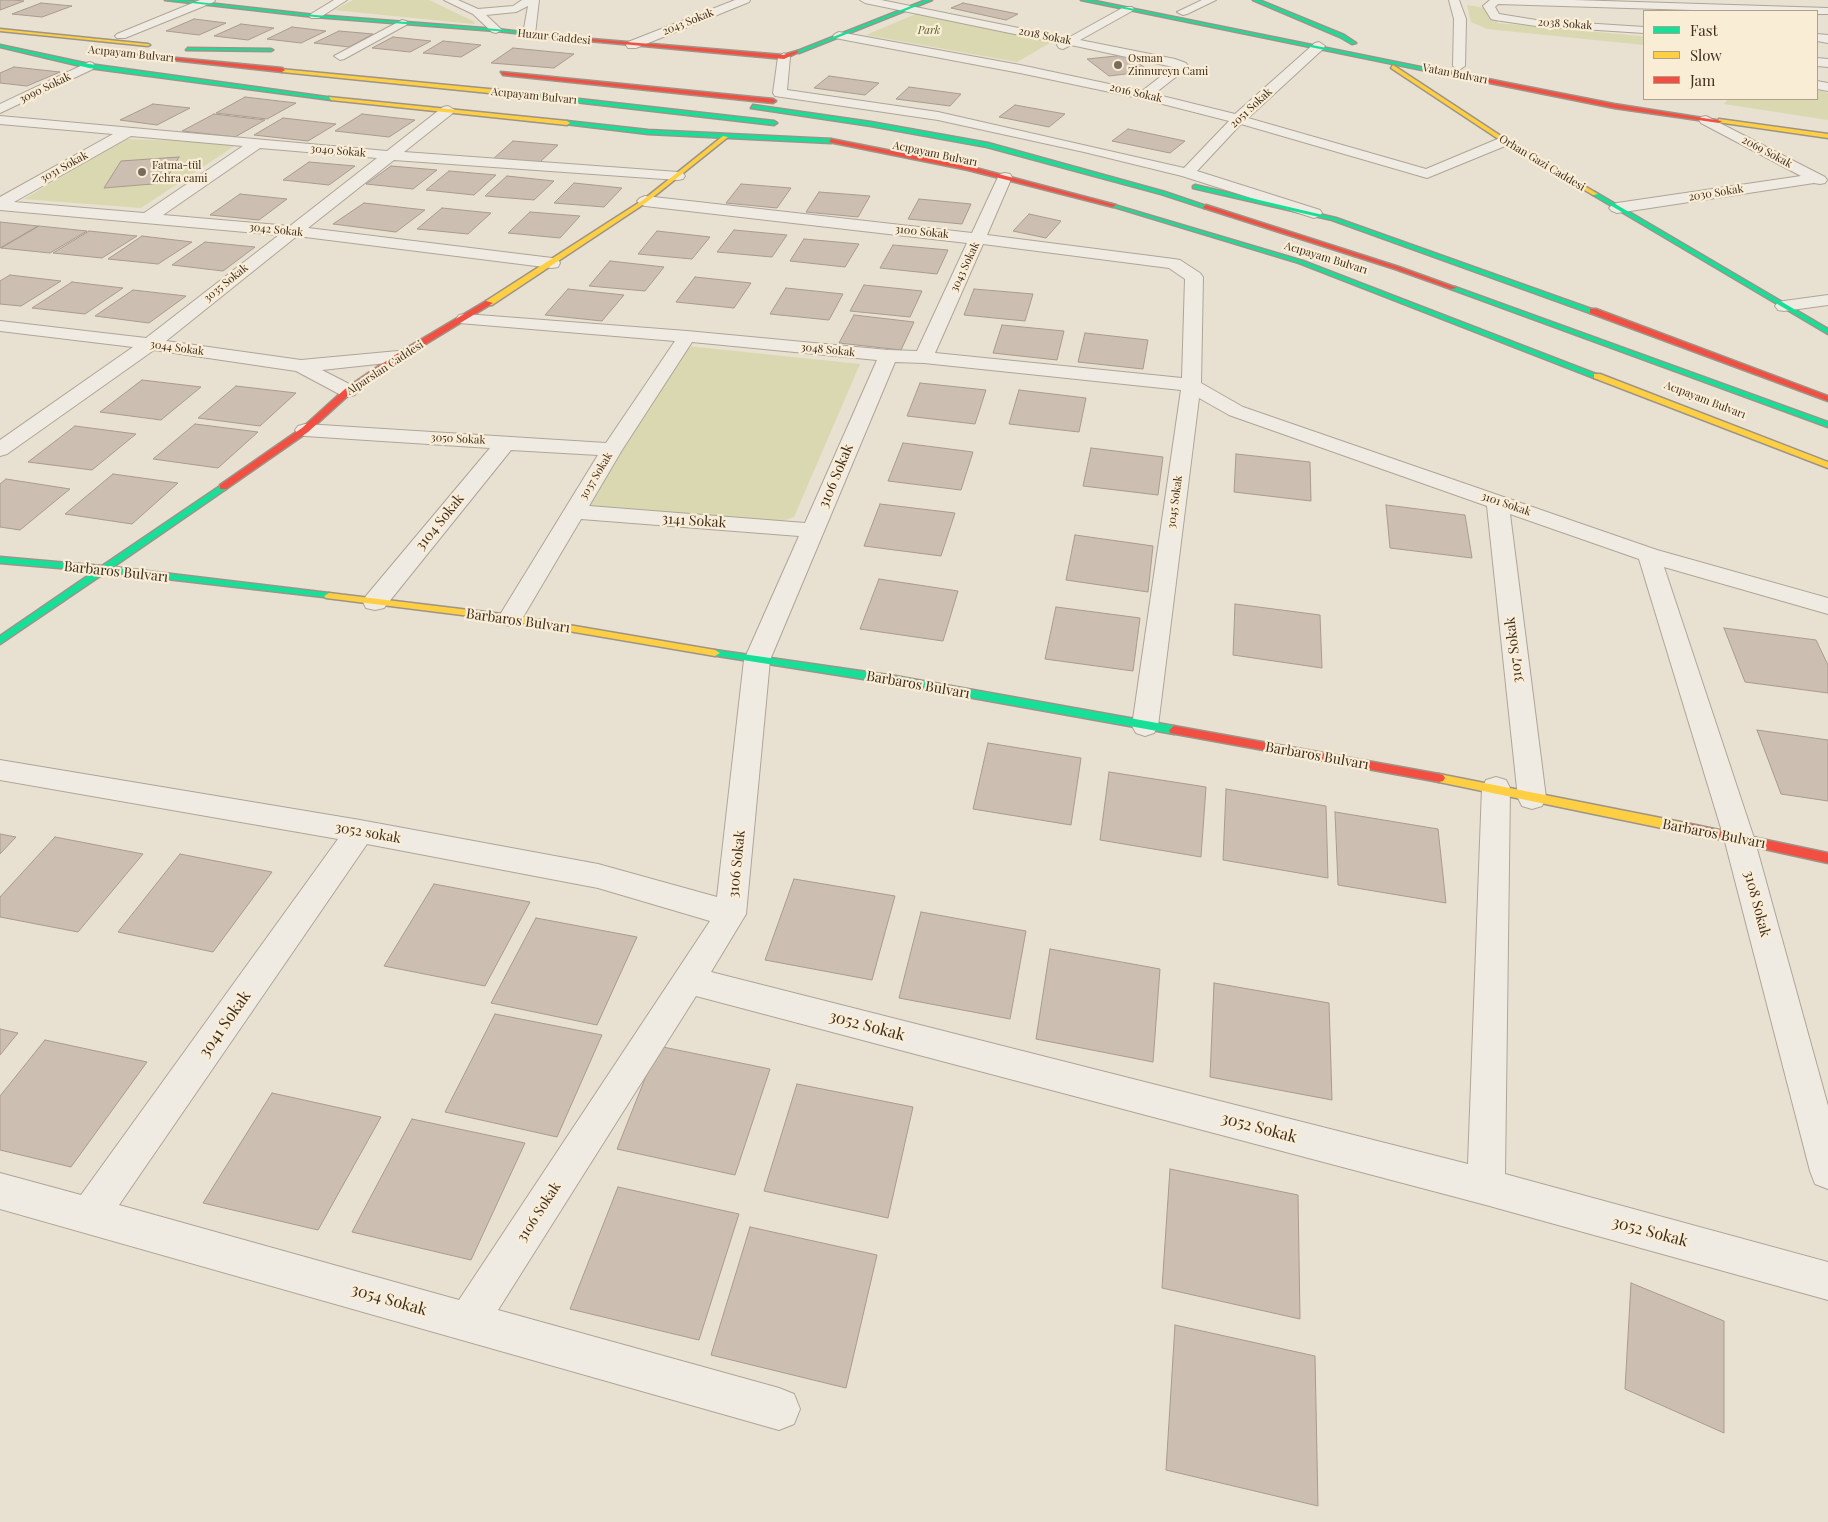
<!DOCTYPE html>
<meta charset="utf-8">
<style>
body{margin:0}
#map{position:relative;width:1828px;height:1522px;overflow:hidden;background:#e8e0d0;font-family:"Playfair Display",serif}
canvas{display:block}
.legend{position:absolute;left:1643px;top:10px;width:175px;height:90px;box-sizing:border-box;background:#f9edd6;border:1px solid #afa08c;margin:0;padding:6px 9px;list-style:none;font-size:15px;color:#3f2d1e}
.legend li{display:flex;align-items:center;gap:10px;height:25px}
.legend b{width:25px;border:1px solid #afa08c}
</style>
<div id="map">
<canvas width="1828" height="1522"></canvas>
<ul class="legend">
<li><b style="height:6px;background:#16e098"></b>Fast</li>
<li><b style="height:6px;background:#ffcf43"></b>Slow</li>
<li><b style="height:6px;background:#f24e42"></b>Jam</li>
</ul>
</div>
<script>
const g = document.querySelector('canvas').getContext('2d');
g.lineJoin = 'round';
function fillPath(path, color) {
  g.fillStyle = color;
  g.fill(path, 'evenodd');
}
function toPath(rows) {
  const path = new Path2D();
  for (const r of rows) {
    path.moveTo(r[0], r[1]);
    for (let i = 2; i < r.length; i += 2) path.lineTo(r[i], r[i + 1]);
  }
  return path;
}
function strokePath(path, color, width, dash) {
  g.strokeStyle = color;
  g.lineWidth = width;
  g.lineCap = dash ? 'butt' : 'round';
  g.setLineDash(dash || []);
  g.stroke(path);
}
function label(font, color, halo, rows, align = 'center') {
  g.font = font + ' "Playfair Display",serif';
  g.lineWidth = 4.5;
  g.setLineDash([]);
  g.textBaseline = 'middle';
  g.strokeStyle = halo;
  g.fillStyle = color;
  for (const [text, x, y, turn = 0] of rows) {
    g.save();
    g.translate(x, y);
    g.rotate((+turn || 0) * Math.PI / 180);
    g.textAlign = isNaN(turn) ? turn : align;
    if (halo) g.strokeText(text, 0, 0);
    g.fillText(text, 0, 0);
    g.restore();
  }
}
fillPath(toPath([
 [353,0,429,0,475,22,474,24,334,10],
 [1467,5,1491,9,1498,23,1641,36,1644,36,1644,45,1487,29,1471,22],
 [916,14,1055,40,1017,62,866,35],
 [1817,90,1828,93,1828,120,1724,104,1728,99,1817,99],
 [125,139,239,143,141,208,24,199],
 [687,346,860,364,794,517,783,521,587,506]
]), '#dad8b1');
const building = toPath([
 [0,0,13,0,24,1,0,10,0,0],
 [41,3,72,6,42,17,12,14,41,3],
 [963,3,1018,14,1006,20,951,8,963,3],
 [194,19,226,23,199,35,166,31,194,19],
 [241,24,274,28,248,40,214,36,241,24],
 [292,27,326,31,301,43,267,39,292,27],
 [339,31,373,34,349,47,314,43,339,31],
 [393,37,431,41,410,52,372,48,393,37],
 [443,41,481,45,461,57,423,53,443,41],
 [513,48,574,54,554,68,491,63,513,48],
 [1126,55,1150,71,1109,76,1087,59,1126,55],
 [14,67,60,72,27,86,0,83,0,73,14,67],
 [829,76,879,83,865,95,814,88,829,76],
 [909,87,961,94,950,106,896,99,909,87],
 [245,97,296,103,267,119,216,113,245,97],
 [153,104,190,108,157,125,120,120,153,104],
 [1015,105,1065,114,1049,127,999,117,1015,105],
 [214,114,265,120,235,137,182,131,214,114],
 [362,114,415,120,389,137,335,131,362,114],
 [283,118,336,124,308,141,254,135,283,118],
 [1128,129,1185,141,1170,153,1112,141,1128,129],
 [513,141,558,145,539,163,493,159,513,141],
 [179,157,164,183,104,188,121,161,179,157],
 [309,162,355,166,329,185,283,180,309,162],
 [391,166,437,170,413,189,366,184,391,166],
 [449,171,496,175,474,195,426,190,449,171],
 [507,176,554,181,534,200,485,196,507,176],
 [574,183,622,188,604,207,554,203,574,183],
 [741,184,791,188,777,208,726,203,741,184],
 [819,192,870,196,858,217,806,212,819,192],
 [240,194,287,199,259,220,210,215,240,194],
 [919,199,971,204,962,224,908,219,919,199],
 [364,203,425,210,396,232,333,224,364,203],
 [442,208,491,213,468,234,417,229,442,208],
 [530,212,580,216,560,238,508,233,530,212],
 [1029,214,1061,221,1046,238,1013,231,1029,214],
 [0,222,38,226,0,248,0,222],
 [39,226,87,231,50,253,1,248,39,226],
 [734,230,787,235,772,257,717,252,734,230],
 [89,231,137,236,102,258,53,253,89,231],
 [657,231,710,237,692,259,638,254,657,231],
 [142,236,192,242,158,264,108,259,142,236],
 [804,239,859,244,845,267,790,261,804,239],
 [205,242,255,247,223,271,172,265,205,242],
 [893,245,948,250,937,274,880,268,893,245],
 [610,261,664,267,645,291,589,286,610,261],
 [10,275,61,281,21,306,0,304,0,281,10,275],
 [695,277,751,283,734,308,676,302,695,277],
 [72,282,123,288,85,314,32,308,72,282],
 [864,285,922,291,910,317,850,311,864,285],
 [786,288,843,294,829,320,770,314,786,288],
 [568,289,624,295,602,321,545,315,568,289],
 [974,289,1033,294,1025,321,964,315,974,289],
 [133,290,186,296,149,323,95,316,133,290],
 [854,315,914,322,901,350,839,343,854,315],
 [1002,325,1064,331,1057,360,993,353,1002,325],
 [1085,333,1148,340,1143,369,1078,362,1085,333],
 [142,380,201,387,161,420,100,412,142,380],
 [920,383,986,390,975,424,907,416,920,383],
 [236,386,296,393,260,426,198,418,236,386],
 [1019,390,1086,398,1079,432,1009,424,1019,390],
 [195,424,258,432,218,468,153,459,195,424],
 [75,426,136,434,92,470,28,462,75,426],
 [903,443,973,452,961,490,888,481,903,443],
 [1091,448,1163,457,1158,495,1083,486,1091,448],
 [1236,454,1310,462,1311,501,1234,492,1236,454],
 [113,474,178,483,132,524,65,514,113,474],
 [6,479,70,489,20,530,0,527,0,484,6,479],
 [880,504,955,513,941,556,864,546,880,504],
 [1386,505,1465,515,1472,558,1390,548,1386,505],
 [1075,535,1153,546,1148,592,1066,580,1075,535],
 [879,579,958,591,943,641,860,629,879,579],
 [1235,604,1320,615,1322,668,1233,655,1235,604],
 [1056,607,1140,618,1133,671,1045,659,1056,607],
 [1724,628,1816,640,1828,665,1828,693,1745,682,1724,628],
 [1757,730,1828,740,1828,801,1781,794,1757,730],
 [988,743,1081,758,1071,825,973,809,988,743],
 [1109,772,1206,787,1201,857,1100,840,1109,772],
 [1226,789,1326,806,1328,878,1223,860,1226,789],
 [1335,812,1438,829,1446,903,1338,885,1335,812],
 [0,834,16,837,0,854,0,834],
 [55,837,143,854,78,932,0,917,0,897,55,837],
 [180,854,272,872,213,952,118,932,180,854],
 [794,879,895,896,872,980,765,960,794,879],
 [434,884,530,902,485,986,384,966,434,884],
 [921,912,1026,931,1010,1019,899,998,921,912],
 [536,918,637,937,597,1025,491,1003,536,918],
 [1050,949,1160,969,1153,1062,1036,1039,1050,949],
 [1214,983,1329,1003,1332,1100,1210,1077,1214,983],
 [495,1014,602,1035,557,1137,445,1112,495,1014],
 [0,1029,18,1033,0,1055,0,1029],
 [45,1040,147,1062,71,1167,0,1150,0,1096,45,1040],
 [658,1046,770,1069,735,1175,617,1149,658,1046],
 [797,1084,913,1107,888,1218,764,1191,797,1084],
 [272,1093,381,1117,318,1230,203,1203,272,1093],
 [412,1119,525,1143,471,1260,352,1232,412,1119],
 [1170,1169,1298,1195,1300,1319,1162,1288,1170,1169],
 [618,1187,739,1214,699,1340,570,1309,618,1187],
 [750,1227,877,1255,846,1388,711,1355,750,1227],
 [1631,1283,1724,1321,1724,1433,1625,1389,1631,1283],
 [1175,1325,1315,1356,1318,1506,1166,1470,1175,1325]
]);
fillPath(building, '#ccbeb0');
strokePath(building, '#a99b8e', 1);
const street = toPath([
 [200,0,215,0,214,2,125,38,117,38,115,36,117,34,200,0],
 [334,0,347,0,319,18,311,18,309,16,311,14,334,0],
 [444,0,458,0,478,9,513,6,522,0,539,0,535,34,529,38,523,34,528,6,516,12,486,15,502,30,496,33,492,32,473,14,444,0],
 [735,0,750,0,749,2,636,48,628,48,626,45,628,42,735,0],
 [860,0,881,0,1068,38,1124,7,1132,7,1134,9,1132,11,1080,40,1175,59,1186,63,1188,66,1186,69,1154,94,1235,114,1315,43,1319,42,1325,46,1323,49,1248,118,1426,169,1500,138,1505,137,1512,141,1510,144,1427,178,1241,124,1197,171,1320,210,1322,213,1320,216,1314,218,1182,176,1084,152,938,120,775,96,773,93,778,57,784,53,790,57,787,90,938,112,1184,168,1229,121,1143,99,1020,73,835,38,833,36,835,34,839,32,1020,65,1142,91,1173,67,1071,45,1063,49,1059,48,1057,45,1058,43,865,3,860,0],
 [1202,0,1216,0,1187,14,1183,15,1177,12,1202,0],
 [1449,0,1459,0,1466,19,1465,66,1459,70,1453,66,1454,19,1449,0],
 [1490,0,1573,0,1828,8,1828,14,1817,14,1817,11,1725,11,1498,4,1495,7,1499,14,1536,20,1644,27,1644,33,1536,26,1495,20,1491,19,1483,6,1490,0],
 [402,20,406,21,408,23,406,25,344,59,340,60,334,56,402,20],
 [1817,34,1828,35,1828,43,1817,41,1817,34],
 [1817,58,1828,59,1828,67,1817,66,1817,58],
 [89,62,93,63,95,66,93,69,0,113,0,104,89,62],
 [1817,81,1828,83,1828,91,1817,89,1817,81],
 [448,106,455,110,453,113,404,152,678,172,683,173,685,176,683,179,678,180,394,160,308,228,552,258,558,259,560,263,558,267,552,268,297,236,166,341,301,360,398,351,405,353,407,357,405,361,322,370,355,387,358,391,355,395,348,397,341,395,296,371,154,350,7,454,0,456,0,440,133,347,0,331,0,321,146,338,279,235,0,210,0,197,113,134,0,124,0,116,387,151,443,107,448,106],
 [131,136,243,146,144,213,14,202,131,136],
 [260,148,377,158,290,226,163,215,260,148],
 [1706,116,1825,177,1827,180,1825,183,1820,184,1814,183,1617,213,1612,211,1609,208,1612,205,1617,203,1801,176,1701,123,1699,120,1701,117,1706,116],
 [1005,173,1010,174,1012,177,987,235,1174,259,1180,260,1200,273,1203,277,1201,383,1243,407,1657,550,1828,598,1828,614,1664,567,1754,838,1828,1106,1828,1189,1815,1184,1810,1171,1724,838,1639,559,1510,514,1546,798,1542,806,1532,809,1522,806,1518,798,1487,506,1229,415,1199,398,1158,726,1154,733,1145,736,1136,733,1132,726,1181,390,924,363,895,362,770,660,746,914,711,972,1468,1164,1482,788,1486,780,1496,777,1506,780,1510,788,1505,1174,1828,1262,1828,1300,1486,1205,696,996,498,1310,779,1388,794,1394,800,1409,794,1424,779,1430,0,1209,0,1173,81,1195,338,839,0,780,0,760,360,820,598,864,717,897,744,660,799,536,581,519,519,624,510,626,501,624,498,618,598,455,511,450,384,608,375,610,366,608,363,602,366,596,490,448,305,436,298,434,295,430,298,426,305,424,606,443,675,341,459,323,456,319,459,315,465,314,687,331,888,350,917,351,967,243,645,206,640,204,637,201,640,198,645,196,972,233,998,177,1000,174,1005,173],
 [983,244,1169,268,1185,279,1182,378,935,353,983,244],
 [692,342,877,360,805,523,589,506,622,450,692,342],
 [367,844,598,888,710,921,459,1300,119,1205,367,844],
 [1828,295,1828,305,1784,311,1778,310,1775,306,1778,302,1784,301,1828,295]
]);
const fast = toPath([
 [165,0,180,0,315,15,496,29,593,40,591,41,496,31,315,17,165,0],
 [926,0,932,0,799,53,795,52,926,0],
 [1081,0,1090,0,1440,71,1437,73,1081,0],
 [1253,0,1259,0,1344,35,1356,43,1352,44,1340,37,1253,0],
 [0,45,89,64,334,98,331,100,89,68,0,47,0,45],
 [188,48,271,49,273,50,271,51,186,50,188,48],
 [499,90,774,121,777,123,774,125,497,93,499,90],
 [753,105,871,122,988,143,1165,192,1209,207,1204,208,1161,194,987,147,871,126,751,108,753,105],
 [567,121,648,130,831,139,834,141,831,143,648,134,565,124,567,121],
 [1195,185,1336,218,1597,311,1590,313,1332,220,1193,188,1193,186,1195,185],
 [1595,192,1828,329,1828,334,1593,195,1592,194,1595,192],
 [1111,204,1303,261,1601,376,1594,378,1299,263,1111,206,1111,204],
 [1451,287,1455,287,1828,422,1828,427,1451,289,1451,287],
 [223,484,227,487,226,489,113,567,329,593,334,596,332,598,106,572,0,644,0,636,95,571,0,563,0,557,102,566,223,484],
 [715,650,895,676,1174,726,1179,730,1174,734,895,684,711,655,710,653,711,651,715,650]
]);
const slow = toPath([
 [0,29,148,44,150,45,148,46,0,31,0,29],
 [1393,65,1507,140,1598,194,1593,195,1503,142,1391,68,1393,65],
 [280,69,499,90,502,92,499,94,282,72,280,69],
 [329,97,567,121,570,123,567,125,331,100,329,97],
 [1719,119,1828,134,1828,138,1717,122,1719,119],
 [723,136,728,137,647,202,492,305,486,305,486,301,643,200,723,136],
 [1594,374,1600,374,1828,462,1828,468,1594,378,1594,374],
 [329,593,510,615,715,650,720,653,715,656,510,621,326,598,324,596,329,593],
 [1439,774,1686,823,1690,825,1692,828,1690,831,1686,833,1439,782,1435,781,1433,778,1435,775,1439,774]
]);
const jam = toPath([
 [591,39,783,55,797,51,799,52,784,59,589,41,591,39],
 [124,53,282,68,285,70,282,72,126,55,124,53],
 [1437,69,1614,104,1722,121,1719,123,1614,108,1435,72,1437,69],
 [501,72,773,99,776,101,773,103,503,75,501,72],
 [831,139,968,166,1116,205,1113,207,968,170,829,142,831,139],
 [1206,205,1399,267,1457,288,1451,289,1395,269,1204,208,1203,207,1206,205],
 [486,301,493,303,401,359,351,393,308,432,226,489,220,489,220,485,302,428,345,389,395,355,486,301],
 [1590,309,1596,309,1828,396,1828,401,1590,313,1590,309],
 [1174,726,1439,774,1443,775,1445,778,1443,781,1439,782,1170,733,1169,730,1174,726],
 [1686,823,1828,853,1828,863,1682,831,1680,828,1682,825,1686,823]
]);
strokePath(street, '#aea598', 2);
strokePath(fast, '#9d9488', 3);
strokePath(slow, '#9d9488', 3);
strokePath(jam, '#9d9488', 3);
fillPath(street, '#f0ebe2');
fillPath(fast, '#16e098');
fillPath(slow, '#ffcf43');
fillPath(jam, '#f24e42');
for (const [x, y, r, color] of [
 [1118,65,5,"#7a6c5c"],
 [142,172,5,"#7a6c5c"]
]) {
  const dot = new Path2D();
  dot.arc(x, y, r, 0, 2 * Math.PI);
  g.fillStyle = color;
  g.fill(dot);
  strokePath(dot, '#f9edd6', 2);
}
label('11px', '#3f2d1e', '#f9edd6', [
 ["2043 Sokak",688,22,-22],
 ["2038 Sokak",1565,24,4],
 ["2018 Sokak",1045,36,11],
 ["Huzur Caddesi",554,37,6],
 ["Acıpayam Bulvarı",131,54,6],
 ["Vatan Bulvarı",1455,74,11],
 ["3090 Sokak",45,88,-26],
 ["2016 Sokak",1136,93,13],
 ["Acıpayam Bulvarı",534,96,6],
 ["2051 Sokak",1251,108,-43],
 ["3040 Sokak",338,151,5],
 ["2069 Sokak",1767,152,28],
 ["Acıpayam Bulvarı",935,154,12],
 ["Orhan Gazi Caddesi",1542,163,31],
 ["3031 Sokak",64,167,-29],
 ["2030 Sokak",1716,193,-9],
 ["3042 Sokak",276,230,6],
 ["3100 Sokak",922,232,6],
 ["Acıpayam Bulvarı",1326,258,17],
 ["3043 Sokak",965,267,-65],
 ["3035 Sokak",226,283,-39],
 ["3044 Sokak",177,348,8],
 ["3048 Sokak",828,350,6],
 ["Alparslan Caddesi",385,368,-33],
 ["Acıpayam Bulvarı",1705,400,21],
 ["3050 Sokak",458,439,3],
 ["3037 Sokak",596,476,-59],
 ["3045 Sokak",1175,502,-82],
 ["3101 Sokak",1506,504,19]
]);
label('italic 11px', '#515d23', '#f9edd6', [
 ["Park",929,31]
]);
label('11px', '#3f2d1e', '#f9edd6', [
 ["Osman",1128,59],
 ["Zinnureyn Cami",1128,72],
 ["Fatma-tül",152,166],
 ["Zehra cami",152,179]
], 'left');
label('14px', '#3f2d1e', '#f9edd6', [
 ["3106 Sokak",836,476,-67],
 ["3141 Sokak",694,521,4],
 ["3104 Sokak",440,522,-51],
 ["Barbaros Bulvarı",116,572,6],
 ["Barbaros Bulvarı",518,621,8],
 ["3107 Sokak",1514,650,-97],
 ["Barbaros Bulvarı",918,685,10],
 ["Barbaros Bulvarı",1317,756,10],
 ["3052 sokak",368,833,10],
 ["Barbaros Bulvarı",1714,834,11],
 ["3106 Sokak",737,864,-84],
 ["3108 Sokak",1757,904,75],
 ["3106 Sokak",539,1212,-57]
]);
label('16px', '#3f2d1e', '#f9edd6', [
 ["3041 Sokak",225,1024,-55],
 ["3052 Sokak",867,1026,15],
 ["3052 Sokak",1259,1128,15],
 ["3052 Sokak",1650,1232,15],
 ["3054 Sokak",389,1300,16]
]);
</script>
